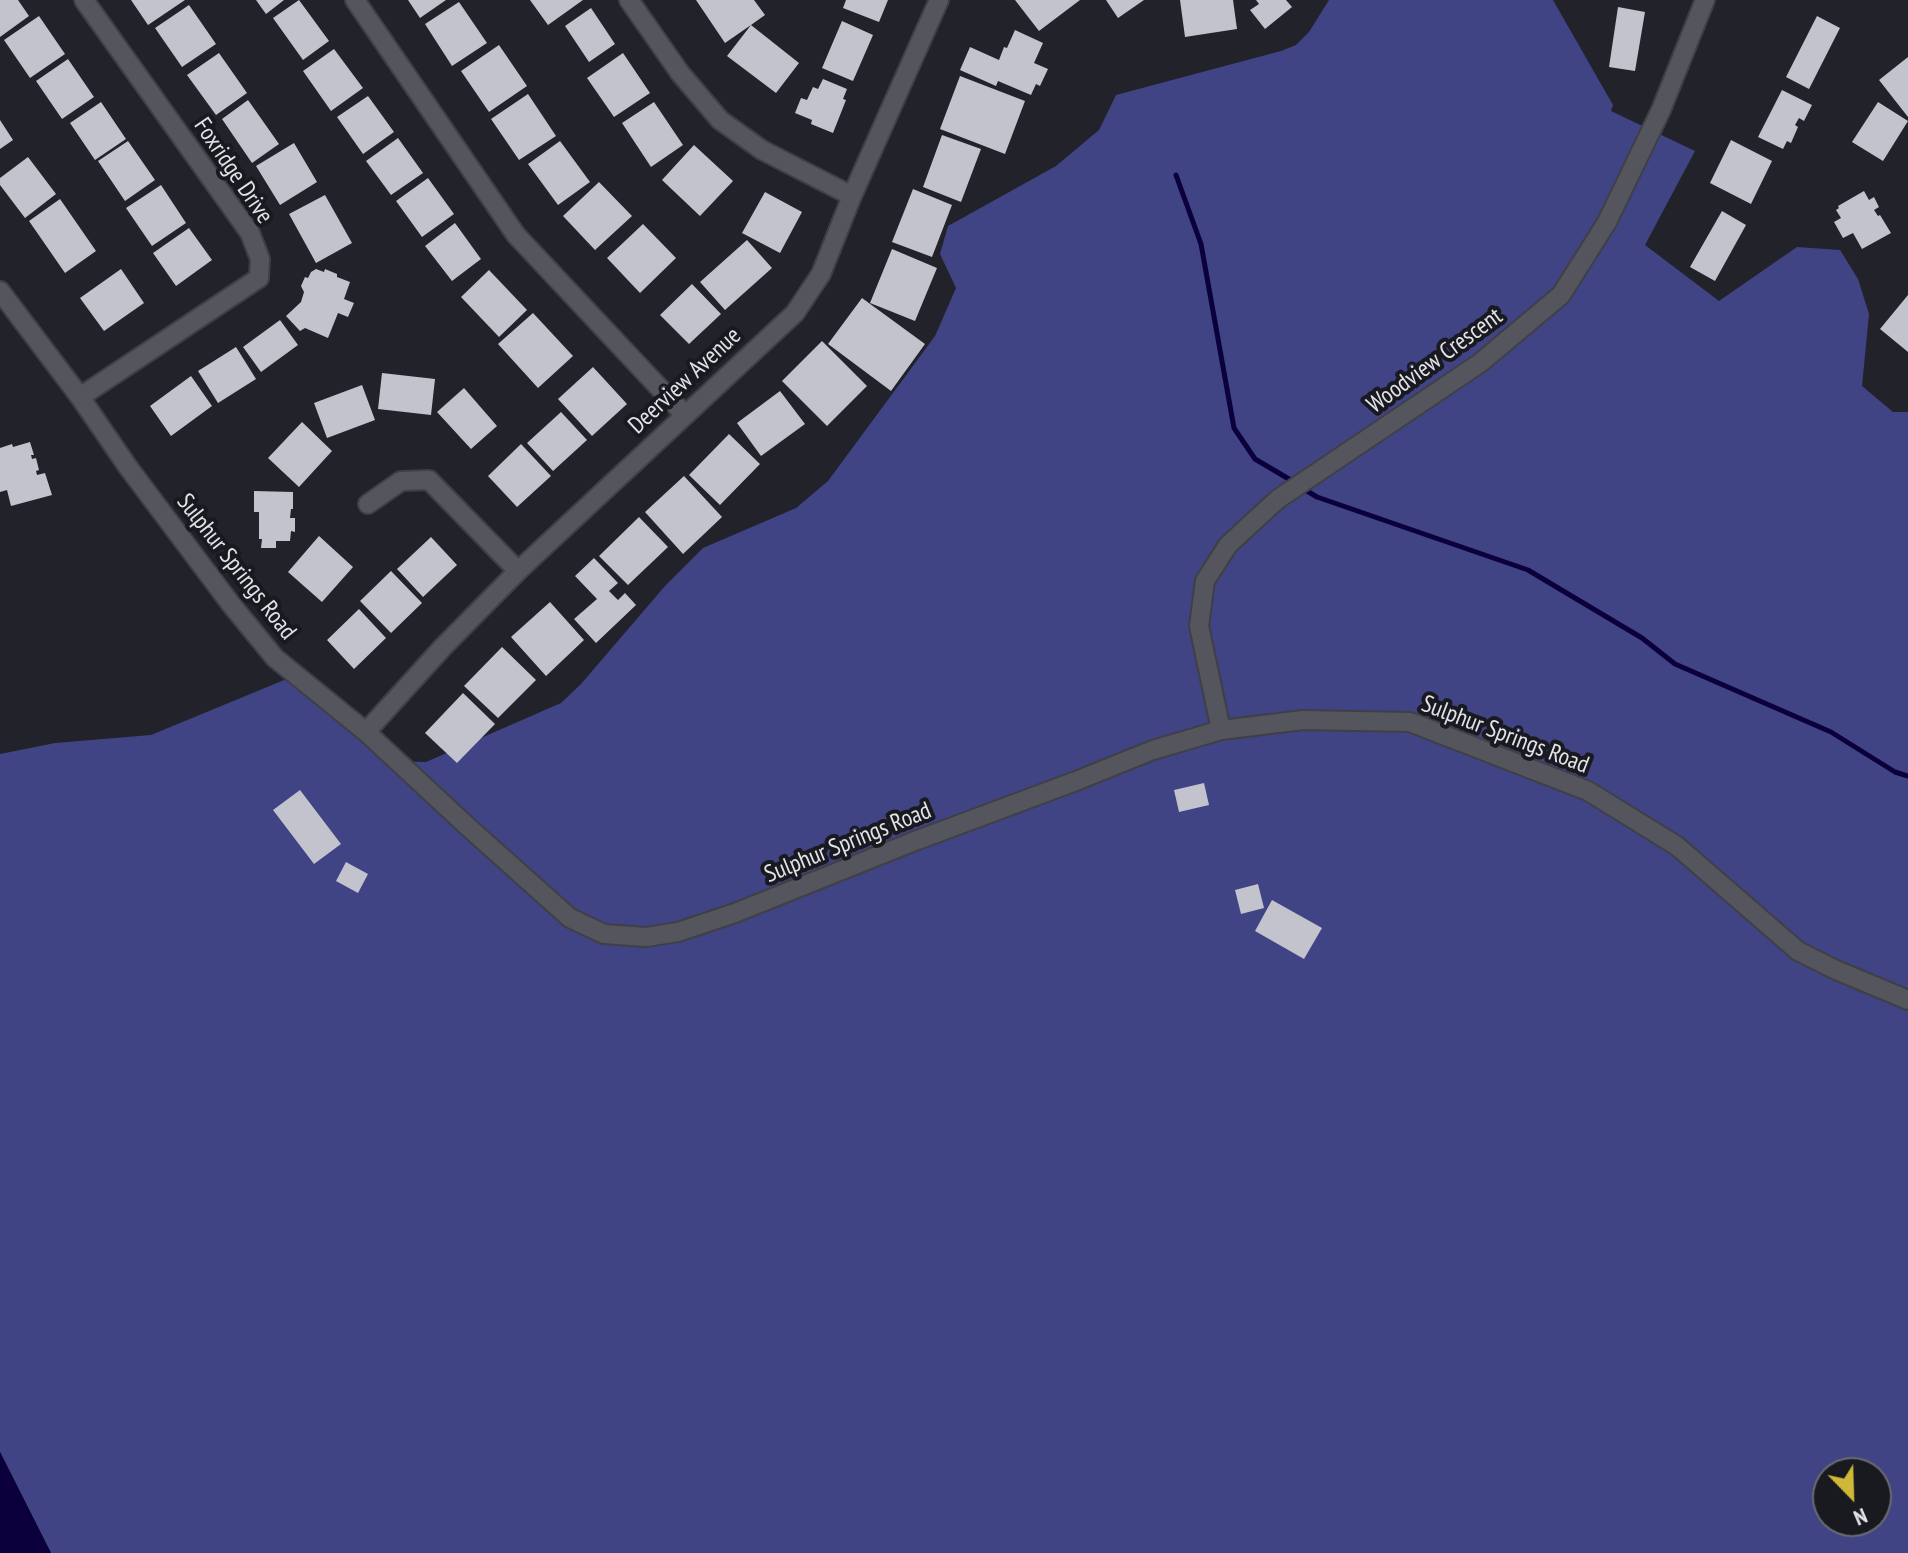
<!DOCTYPE html>
<style>
body{margin:0}
#map{position:relative;width:1908px;height:1553px;overflow:hidden;background:#22232a;font-family:"PT Sans Narrow",sans-serif}
canvas{display:block}
.north{position:absolute;left:1812px;top:1457px;width:80px;height:80px;box-sizing:border-box;background:#191a20;border:2px solid #696a70;border-radius:50%;rotate:157deg;font-size:22px;font-weight:700;line-height:32px;text-align:center;color:#e2e3e8}
.north::after{content:'';display:block;margin:auto;width:28px;height:36px;background:#cfb837;clip-path:polygon(50% 0,100% 100%,50% 72%,0 100%)}
</style>
<div id="map">
<canvas width="1908" height="1553"></canvas>
<div class="north">N</div>
</div>
<script>
const g = document.querySelector('canvas').getContext('2d');
g.lineJoin = 'round';
function fillPath(path, color) {
  g.fillStyle = color;
  g.fill(path, 'evenodd');
}
function toPath(rows) {
  const path = new Path2D();
  for (const r of rows) {
    path.moveTo(r[0], r[1]);
    for (let i = 2; i < r.length; i += 2) path.lineTo(r[i], r[i + 1]);
  }
  return path;
}
function strokePath(path, color, width, dash) {
  g.strokeStyle = color;
  g.lineWidth = width;
  g.lineCap = dash ? 'butt' : 'round';
  g.setLineDash(dash || []);
  g.stroke(path);
}
function label(font, color, halo, rows, align = 'center') {
  g.font = font + ' "PT Sans Narrow",sans-serif';
  g.lineWidth = 8;
  g.setLineDash([]);
  g.textBaseline = 'middle';
  g.strokeStyle = halo;
  g.fillStyle = color;
  for (const [text, x, y, turn = 0] of rows) {
    g.save();
    g.translate(x, y);
    g.rotate((+turn || 0) * Math.PI / 180);
    g.textAlign = isNaN(turn) ? turn : align;
    if (halo) g.strokeText(text, 0, 0);
    g.fillText(text, 0, 0);
    g.restore();
  }
}
fillPath(toPath([
 [1329,0,1553,0,1613,105,1611,111,1695,151,1645,245,1719,301,1797,247,1840,250,1858,279,1869,314,1862,386,1893,412,1908,412,1908,1553,51,1553,0,1452,0,754,55,743,151,735,289,678,387,761,426,762,561,703,581,684,665,586,703,548,796,508,828,481,935,336,956,288,940,254,948,226,1056,166,1099,130,1116,95,1281,51,1296,45,1309,32],
 [1828,1473,1876,1473,1876,1521,1828,1521]
]), '#404384');
fillPath(toPath([
 [0,1452,51,1553,0,1553]
]), '#0b003c');
strokePath(toPath([
 [1176,175,1201,244,1234,428,1255,459,1294,482],
 [1302,488,1317,497,1528,570,1642,638,1675,664,1831,732,1895,772,1908,776]
]), '#0b003c', 5);
fillPath(toPath([
 [0,0,18,0,29,16,0,37],
 [131,0,185,0,148,25],
 [256,0,284,0,266,14],
 [299,0,329,41,303,60,273,18],
 [408,0,446,0,420,18],
 [530,0,583,0,548,25],
 [696,0,754,0,765,15,751,25,799,63,776,93,727,56,751,25,725,43],
 [846,0,888,0,879,22,843,8],
 [1015,0,1080,0,1039,31],
 [1106,0,1144,0,1118,18],
 [1180,0,1233,0,1237,29,1185,37],
 [1256,0,1286,0,1292,7,1265,29,1250,10,1259,4],
 [459,2,487,43,452,66,425,24],
 [189,5,216,44,182,67,155,28],
 [1618,7,1645,12,1635,71,1609,67],
 [591,8,615,44,589,62,565,26],
 [39,16,65,54,30,78,4,40],
 [1817,16,1840,28,1809,89,1786,77],
 [842,21,873,35,853,81,822,68],
 [1015,30,1043,43,1034,63,1048,69,1040,86,1036,84,1031,95,998,81,996,86,960,70,970,47,999,60,1004,47,1007,48],
 [499,45,527,86,489,112,461,71],
 [334,49,363,88,331,111,303,71],
 [219,53,247,93,216,115,187,75],
 [623,53,650,93,614,117,587,78],
 [1908,57,1908,117,1879,80],
 [68,59,94,97,62,119,36,81],
 [960,76,1025,101,1005,154,940,129],
 [823,79,847,89,843,99,846,100,833,133,811,124,812,120,795,113,801,98,807,100,813,87,818,89],
 [1782,90,1812,105,1804,121,1799,118,1795,125,1798,127,1791,143,1787,141,1783,149,1758,137],
 [528,94,556,136,519,160,491,119],
 [368,96,394,132,363,154,337,117],
 [248,100,279,144,252,163,222,119],
 [101,102,126,139,95,160,70,123],
 [654,102,683,145,651,167,622,123],
 [1878,102,1908,121,1883,161,1852,142],
 [0,120,13,140,0,149],
 [942,135,981,149,961,202,923,187],
 [398,138,423,173,391,195,366,161],
 [1731,140,1772,161,1751,204,1710,183],
 [128,141,155,180,125,201,98,161],
 [560,141,590,182,558,205,528,164],
 [294,143,317,182,280,205,256,166],
 [694,145,733,181,700,216,662,180],
 [28,157,56,194,25,218,0,185,0,178],
 [428,178,454,214,422,237,396,201],
 [599,182,632,216,595,250,563,216],
 [161,185,186,223,152,246,126,208],
 [913,189,952,205,932,257,892,242],
 [1864,191,1869,200,1874,197,1879,207,1874,210,1878,216,1880,215,1891,233,1862,249,1853,233,1843,238,1834,222,1841,218,1836,210,1839,208,1838,206],
 [765,192,802,212,780,253,742,233],
 [325,195,352,243,316,263,289,214],
 [60,199,96,251,65,273,29,221],
 [1722,211,1746,225,1715,281,1690,267],
 [455,223,481,259,452,281,425,246],
 [643,224,676,258,640,293,607,258],
 [189,228,212,260,176,286,153,253],
 [747,240,772,268,725,310,700,282],
 [892,249,937,268,915,321,870,303],
 [121,269,144,303,104,331,80,298],
 [316,269,324,272,325,269,337,274,337,277,350,282,344,299,354,303,348,317,338,313,328,338,305,328,300,331,286,316,301,302,304,292,301,286,305,277,308,278,311,272],
 [489,270,527,310,499,337,461,297],
 [692,284,721,314,689,344,660,315],
 [1908,295,1908,352,1880,329],
 [862,298,925,344,891,391,828,344],
 [533,313,573,356,538,388,498,344],
 [280,320,298,345,261,372,243,347],
 [822,341,867,386,827,426,782,381],
 [236,347,256,379,218,403,198,371],
 [593,367,627,404,592,436,558,399],
 [382,373,435,379,431,415,378,409],
 [191,376,212,406,171,436,150,406],
 [362,385,375,420,327,438,314,403],
 [464,388,497,426,471,449,437,412],
 [780,391,805,424,761,456,737,423],
 [561,412,587,440,553,471,527,443],
 [302,422,332,451,299,487,268,458],
 [729,434,760,464,720,505,689,475],
 [30,442,34,455,31,455,32,459,36,458,39,470,36,471,37,475,45,473,52,495,11,506,7,490,0,492,0,448,12,444,13,447],
 [521,444,551,476,517,507,488,476],
 [684,476,722,517,683,554,645,512],
 [254,491,293,492,293,509,291,509,290,518,295,518,295,532,291,531,290,541,276,541,276,548,261,548,262,539,259,539,259,512,254,512],
 [639,517,668,547,628,585,599,556],
 [319,536,353,567,322,602,288,572],
 [431,537,457,565,423,597,397,569],
 [594,558,618,583,609,591,618,600,625,593,636,605,596,643,574,619,597,599,575,576],
 [391,571,422,603,391,633,360,601],
 [550,602,584,640,546,676,511,637],
 [359,609,386,638,354,669,327,640],
 [502,647,536,680,498,718,464,686],
 [463,693,495,724,457,763,425,733],
 [1204,783,1209,805,1179,812,1174,790],
 [300,790,341,844,314,864,273,810],
 [346,862,368,874,358,893,336,881],
 [1258,884,1264,908,1241,914,1235,890],
 [1272,900,1322,928,1304,959,1255,931]
]), '#c2c3cc');
const street = toPath([
 [355,0,516,235,684,414],
 [629,0,680,73,720,120,762,150,852,196],
 [0,291,80,397,128,467,230,603,275,658,366,732,467,826,570,918,604,934,646,937,678,932,735,913,915,841,1076,781,1153,750,1221,730,1303,720,1410,722,1588,791,1677,846,1798,951,1836,970,1908,1000],
 [80,397,259,278,260,259,250,233,84,0],
 [368,504,401,481,429,480,518,571],
 [1221,730,1199,626,1205,581,1228,545,1278,499,1480,363,1561,295,1607,222,1661,110,1705,0],
 [366,732,443,647,518,571,795,313,821,274,852,196,939,0]
]);
strokePath(street, '#3f4045', 22);
strokePath(street, '#55565d', 18);
label('24px', '#e2e3e8', '#191a20', [
 ["Foxridge Drive",233,171,56],
 ["Woodview Crescent",1435,361,-36],
 ["Deerview Avenue",685,381,-43],
 ["Sulphur Springs Road",236,567,52],
 ["Sulphur Springs Road",1505,735,21],
 ["Sulphur Springs Road",848,843,-22]
]);
</script>
